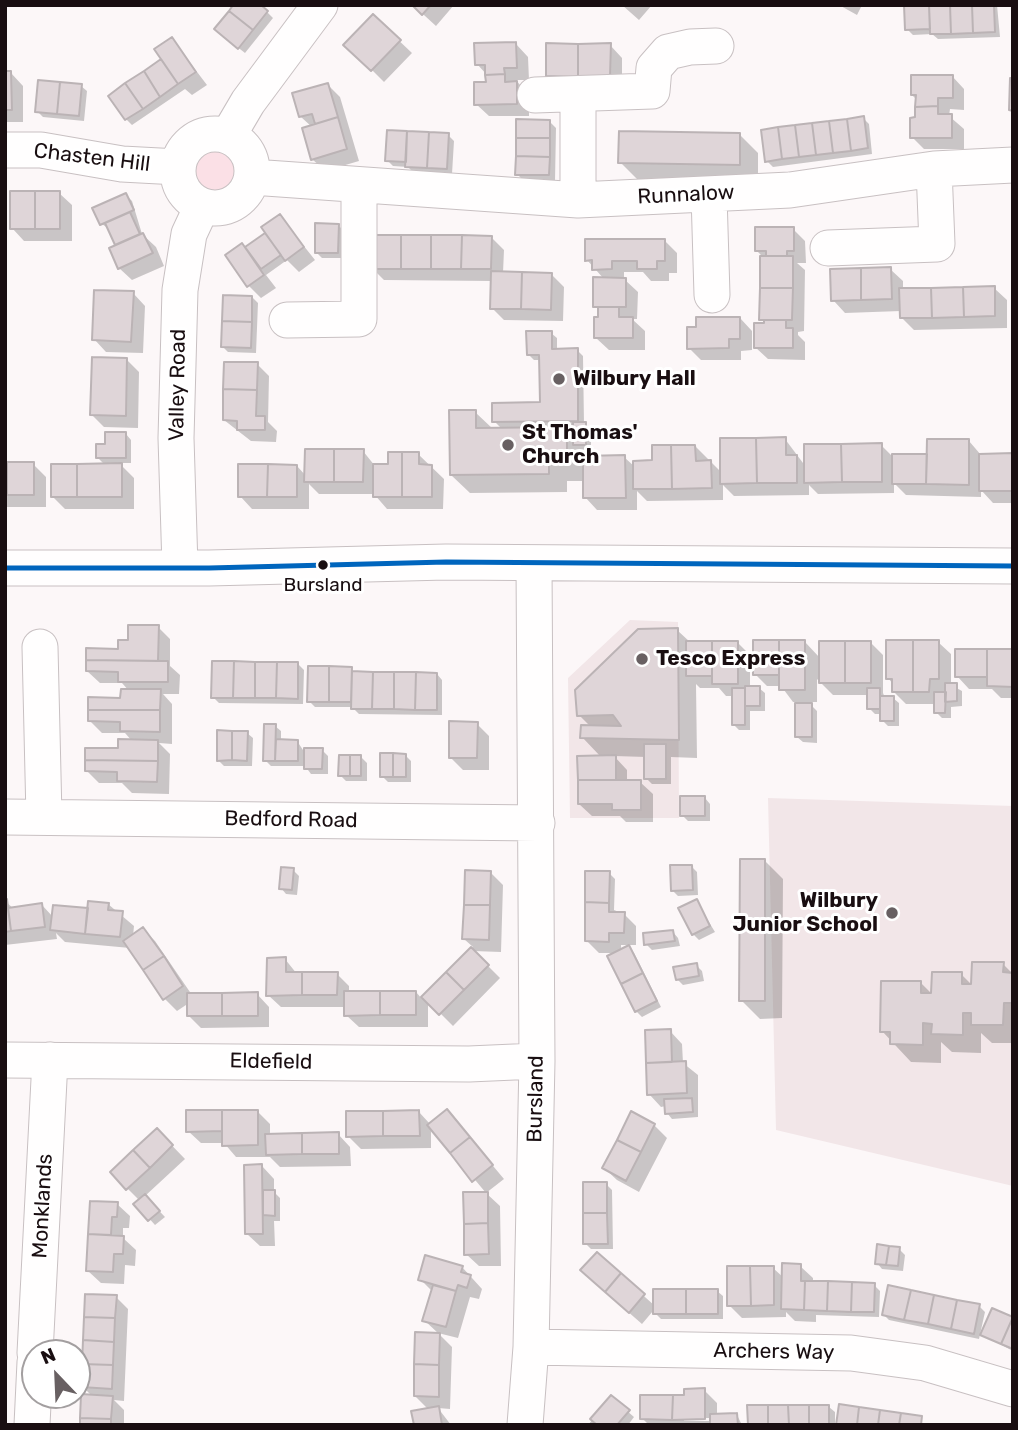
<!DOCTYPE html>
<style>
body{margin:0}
#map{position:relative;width:1018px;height:1430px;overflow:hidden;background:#fcf7f8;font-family:Rubik,sans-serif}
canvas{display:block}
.frame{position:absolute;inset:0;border:7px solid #190e11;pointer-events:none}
.north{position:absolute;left:21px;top:1339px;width:70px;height:70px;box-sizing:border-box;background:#fff;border:2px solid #a39fa0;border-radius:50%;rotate:337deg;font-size:19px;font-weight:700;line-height:28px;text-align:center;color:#190e11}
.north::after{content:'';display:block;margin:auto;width:24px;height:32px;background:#686062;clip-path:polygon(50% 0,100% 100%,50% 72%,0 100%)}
</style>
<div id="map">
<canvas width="1018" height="1430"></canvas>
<div class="frame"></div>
<div class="north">N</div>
</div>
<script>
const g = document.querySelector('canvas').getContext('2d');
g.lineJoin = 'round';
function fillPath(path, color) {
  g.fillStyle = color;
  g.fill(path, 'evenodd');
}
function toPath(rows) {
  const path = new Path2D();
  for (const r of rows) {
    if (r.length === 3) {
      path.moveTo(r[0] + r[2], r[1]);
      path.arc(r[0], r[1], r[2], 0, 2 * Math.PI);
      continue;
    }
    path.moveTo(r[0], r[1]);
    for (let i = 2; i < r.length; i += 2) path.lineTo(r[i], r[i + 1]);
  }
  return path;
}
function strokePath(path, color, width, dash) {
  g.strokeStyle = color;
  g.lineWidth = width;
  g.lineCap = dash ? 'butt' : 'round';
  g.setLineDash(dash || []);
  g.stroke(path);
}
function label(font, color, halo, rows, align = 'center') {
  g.font = font + ' Rubik,sans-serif';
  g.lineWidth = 6;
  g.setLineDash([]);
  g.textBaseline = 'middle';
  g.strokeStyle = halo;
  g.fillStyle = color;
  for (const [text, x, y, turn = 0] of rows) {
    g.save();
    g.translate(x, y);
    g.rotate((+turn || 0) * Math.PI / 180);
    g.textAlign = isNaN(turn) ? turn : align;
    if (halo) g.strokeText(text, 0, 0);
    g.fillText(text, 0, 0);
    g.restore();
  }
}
fillPath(toPath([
 [630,620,678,622,679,818,570,818,568,678],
 [768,798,1013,806,1013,1186,776,1130]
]), '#f2e6e8');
fillPath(toPath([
 [215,171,24]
]), '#fbe0e6');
fillPath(toPath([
 [413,5,454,5,436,26],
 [622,5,652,5,639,20],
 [839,5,862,5,857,15],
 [906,5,997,5,1000,37,938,39,932,34,913,35,907,29],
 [267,12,273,18,245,53,222,35],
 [373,16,412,53,384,82,346,44],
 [172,39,207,85,192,95,185,89,132,125,126,119,167,68],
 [516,44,528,57,529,80,516,80,529,96,529,116,489,116,476,104,487,84,487,75,477,64],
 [610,45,622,58,622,88,560,88,547,76],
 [5,73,11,73,23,86,23,122,5,122],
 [952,76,964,89,964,110,950,109,949,116,964,129,964,149,924,149,912,137,917,119,917,100,912,95],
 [328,85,340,97,359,161,325,171,312,159,312,127,301,117,295,94],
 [81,86,87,91,84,121,43,117,37,111],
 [863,118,869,124,872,154,773,167,767,161],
 [550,122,556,128,555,181,523,180,517,174],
 [739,134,758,153,758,183,639,181,620,162],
 [448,135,454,141,452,174,413,172,408,167,393,166,387,160],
 [59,193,72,205,72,241,24,241,12,228],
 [126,195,132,201,142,234,156,247,164,266,132,280,119,268,117,246,109,229,102,224],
 [280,216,315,260,299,272,287,260,266,275,276,288,261,298,249,286,245,249,265,235,272,239],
 [338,225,344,231,343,258,322,258,316,252],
 [793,229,805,241,806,263,797,263,805,270,804,331,798,332,798,335,805,342,805,360,768,359,755,347,767,325,761,319,761,255,756,250],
 [491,237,504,250,503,273,551,274,564,287,563,321,504,320,492,308,492,281,384,280,372,268],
 [664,240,677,253,677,273,669,273,669,281,651,281,643,272,624,272,624,279,638,292,637,319,632,319,645,331,645,350,609,350,596,338,600,311,595,306,604,279,587,260],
 [890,269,903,281,903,290,994,288,1007,300,1007,328,914,330,901,317,901,311,845,313,833,300],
 [133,293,145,306,143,353,106,352,94,339],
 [252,297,258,303,256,353,228,352,222,346],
 [740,318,752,331,752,350,741,351,741,360,701,360,689,348],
 [551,333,557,338,557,350,577,350,583,356,584,424,591,429,591,450,585,450,585,457,624,457,635,467,695,446,722,473,785,439,806,467,881,445,892,456,929,456,969,441,981,455,1013,455,1013,503,993,503,981,490,981,497,906,495,894,483,894,493,818,494,809,485,809,495,734,496,723,485,723,500,647,501,637,491,637,510,597,510,585,497,585,481,567,481,567,492,470,493,451,475,475,412,493,429,502,429,494,421,541,404,541,360,534,360,528,354],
 [564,426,574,426,575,437],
 [126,359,139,372,138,428,104,427,92,415],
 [257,364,269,376,268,422,277,431,276,442,251,441,224,420],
 [126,434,131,440,131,463,119,463,134,478,134,509,65,509,53,497,105,465,97,457,107,446],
 [363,451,375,466,389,466,418,454,444,479,443,509,387,509,374,494,319,494,309,484,309,509,252,509,240,496,297,466,306,476],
 [5,464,33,464,46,477,46,507,5,507],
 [158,627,170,639,170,666,180,675,179,694,163,694,172,704,172,744,159,743,170,754,169,794,132,793,122,783,99,783,87,771,132,741,125,733,102,733,90,721,122,700,129,691,122,683,100,683,87,671,129,641],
 [677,630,690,642,737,642,750,655,750,688,759,688,765,693,765,711,750,711,750,730,739,730,733,724,734,696,726,696,719,688,700,688,696,684,697,758,671,757,671,784,652,784,646,778,646,757,614,756,627,770,627,782,640,782,653,794,653,822,626,822,620,816,592,816,579,804,601,757,582,737,591,727,579,715],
 [805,642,820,658,870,642,883,655,883,693,885,698,893,698,899,703,899,726,888,726,882,720,882,714,875,714,869,708,869,695,833,695,817,679,817,702,808,702,817,711,817,743,803,742,797,737,797,702,793,702,781,686,767,686,755,674],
 [938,642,951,654,951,685,962,691,962,706,951,707,951,718,942,718,936,712,936,704,906,704,893,691,893,684,888,678],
 [1013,651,1013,698,1001,698,992,689,969,689,957,676],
 [298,664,304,670,303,704,219,703,213,697],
 [351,669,355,673,437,674,442,680,442,715,359,714,352,707,315,707,309,701],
 [477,724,489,736,489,770,463,770,450,757],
 [275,726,281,731,281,741,297,741,303,750,322,750,328,756,328,774,311,774,305,766,271,766,265,760],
 [247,733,253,738,252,766,224,766,218,760],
 [405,755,411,761,411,782,388,782,382,776],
 [361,757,367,763,367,781,346,781,340,775],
 [705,798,710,804,710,821,688,821,682,815],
 [765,861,783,879,782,1018,760,1019,741,1000],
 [691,866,697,872,698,895,678,896,672,890],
 [293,870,299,876,297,895,286,894,281,888],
 [491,873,503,885,501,952,473,951,500,978,453,1026,428,1001,428,1027,359,1027,346,1015,346,1007,281,1007,268,995,285,959,297,974,337,974,349,986,349,993,416,992,422,999,473,947,464,939],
 [609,873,615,879,614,910,624,914,636,926,636,945,621,945,621,951,628,947,634,953,661,1007,642,1017,636,1011,616,953,599,953,587,941],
 [5,901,14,909,42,905,53,917,108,904,134,926,133,936,143,929,155,941,192,995,257,994,269,1007,269,1027,201,1028,189,1016,189,1003,177,1011,165,999,130,948,65,942,56,933,57,939,5,945],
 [696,901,715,932,699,940,693,934],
 [673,932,678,938,680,946,652,950,646,944],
 [1003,964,1013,974,1013,1043,992,1043,981,1033,981,1053,952,1052,941,1042,941,1063,911,1062,882,1031,921,983,933,995,961,974,973,986],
 [696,965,702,971,704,981,683,985,677,979],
 [670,1031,682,1044,683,1063,698,1075,698,1117,672,1119,667,1113,666,1106,661,1107,649,1094],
 [257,1111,270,1124,270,1135,338,1134,350,1147,351,1166,280,1167,270,1157,236,1157,224,1143,201,1143,188,1131],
 [447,1111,504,1179,486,1193,500,1206,501,1266,479,1266,466,1254,486,1193,431,1127,431,1148,361,1149,348,1136,419,1112,430,1124],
 [632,1114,654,1125,667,1138,639,1192,617,1180,604,1168],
 [157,1130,185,1159,145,1196,165,1217,155,1225,136,1204,140,1201,112,1173],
 [262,1166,274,1179,274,1192,280,1198,280,1221,274,1221,275,1246,260,1246,247,1234],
 [606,1184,612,1190,613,1249,591,1249,585,1243],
 [92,1202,117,1204,130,1216,129,1228,123,1228,123,1238,136,1250,135,1266,125,1265,124,1284,101,1283,88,1271],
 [5,1207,7,1209,5,1249],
 [899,1249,905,1255,903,1271,882,1269,877,1263],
 [597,1254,655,1306,717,1291,723,1296,723,1319,661,1319,653,1311,642,1324,595,1283],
 [800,1266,813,1278,813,1283,874,1285,880,1291,879,1317,816,1315,816,1322,795,1321,786,1312,786,1317,742,1318,729,1305,773,1268,784,1278],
 [462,1267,482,1289,479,1299,470,1297,458,1338,438,1333,452,1347,450,1409,438,1408,451,1425,416,1425,429,1410,415,1396,439,1334,424,1320,433,1292,420,1279],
 [116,1297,128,1309,124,1401,114,1400,124,1410,124,1425,82,1425,92,1396,82,1386],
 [979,1306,985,1312,979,1339,889,1320,883,1314],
 [1013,1318,1013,1351,982,1335],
 [704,1390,717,1403,717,1415,737,1415,742,1425,648,1424,642,1418],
 [684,1418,713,1418,713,1421,684,1421],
 [611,1397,634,1417,628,1425,588,1425],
 [829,1407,835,1412,835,1425,749,1425]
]), '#0003');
const building = toPath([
 [233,5,261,5,268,11,253,30,229,11,233,5],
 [412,5,431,5,422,15,412,5],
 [904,5,929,5,930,29,905,30,904,5],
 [929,5,950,5,951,34,930,34,929,5],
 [950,5,972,5,973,33,951,34,950,5],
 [972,5,994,5,995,32,973,33,972,5],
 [229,11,253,30,238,49,214,29,229,11],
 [373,14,401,40,371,71,343,45,373,14],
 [172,37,196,72,178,84,154,49,172,37],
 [516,42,517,68,504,68,505,74,485,75,485,65,475,65,474,43,516,42],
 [546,43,578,44,578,77,546,76,546,43],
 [611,43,610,77,578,77,578,44,611,43],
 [161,59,178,84,160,97,144,71,161,59],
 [5,71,11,71,12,110,5,110,5,71],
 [144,71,160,97,143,109,125,83,144,71],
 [505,74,505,82,517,81,517,104,474,105,474,82,486,82,485,75,505,74],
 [911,75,953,75,953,98,938,98,938,106,915,107,916,95,911,95,911,75],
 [1010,78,1013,78,1013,111,1009,110,1010,78],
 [38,80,60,82,57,114,35,112,38,80],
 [60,82,82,84,79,116,57,114,60,82],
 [125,83,143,109,125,120,108,96,125,83],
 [328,83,338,117,315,124,312,114,299,117,292,93,328,83],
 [938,106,938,114,952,114,952,138,910,138,910,118,915,117,915,107,938,106],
 [864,116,868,148,851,151,847,119,864,116],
 [338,117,347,149,311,160,302,128,338,117],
 [516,119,550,120,550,138,516,138,516,119],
 [847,119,851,151,833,153,829,121,847,119],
 [829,121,833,153,816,155,812,123,829,121],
 [812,123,816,155,799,157,795,125,812,123],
 [795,125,799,157,782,159,778,127,795,125],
 [778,127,782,159,765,162,761,130,778,127],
 [387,130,407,131,406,162,385,161,387,130],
 [407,131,429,132,427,168,405,167,407,131],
 [619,131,740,133,740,165,618,163,619,131],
 [429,132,449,133,447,169,427,168,429,132],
 [516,138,550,138,550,157,516,156,516,138],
 [516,156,550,157,549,175,515,175,516,156],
 [10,191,35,191,35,229,10,229,10,191],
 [35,191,60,191,60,229,35,229,35,191],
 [126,193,134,210,100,225,92,208,126,193],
 [130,212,140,234,115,245,105,223,130,212],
 [280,214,304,247,285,261,261,227,280,214],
 [315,223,339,224,338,253,315,253,315,223],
 [755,227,794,227,794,251,787,251,787,256,766,256,766,251,755,251,755,227],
 [143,233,153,253,118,269,109,248,143,233],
 [265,233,281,255,261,269,245,247,265,233],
 [370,235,401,235,401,269,370,269,370,235],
 [401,235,431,235,431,269,401,269,401,235],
 [431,235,462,235,461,269,431,269,431,235],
 [462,235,492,236,491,269,461,269,462,235],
 [585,239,665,239,665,261,657,261,657,269,637,269,637,261,612,261,612,269,592,270,592,260,585,261,585,239],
 [242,243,264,275,247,287,225,255,242,243],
 [760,256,793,256,793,288,760,288,760,256],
 [891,267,892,299,861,300,861,268,891,267],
 [861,268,861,300,831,301,830,269,861,268],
 [491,271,522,272,521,309,490,309,491,271],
 [522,272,552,273,551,310,521,309,522,272],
 [593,277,626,278,626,307,593,307,593,277],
 [995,286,995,316,964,317,963,287,995,286],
 [963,287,964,317,932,318,931,288,963,287],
 [760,288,793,288,792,320,759,320,760,288],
 [899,288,931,288,932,318,900,318,899,288],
 [94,290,134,291,131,342,92,340,94,290],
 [223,295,252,296,252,322,222,321,223,295],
 [598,307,619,307,619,317,633,317,633,338,594,338,594,317,598,317,598,307],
 [696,317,740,317,740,339,729,339,729,348,687,349,687,327,696,327,696,317],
 [764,320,786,320,786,328,793,328,793,348,754,348,754,323,764,323,764,320],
 [222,321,252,322,251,348,221,347,222,321],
 [526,331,552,331,552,349,578,348,578,421,492,422,492,403,540,402,539,355,527,355,526,331],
 [92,357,127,358,126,416,90,415,92,357],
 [224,362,258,362,257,390,223,389,224,362],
 [223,389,257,390,256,416,265,416,265,430,237,430,237,421,223,420,223,389],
 [449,410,476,410,476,428,567,427,567,463,549,463,549,474,450,475,449,410],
 [573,422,586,422,586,445,573,445,573,422],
 [105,432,126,432,126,458,96,458,96,444,105,444,105,432],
 [786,437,786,455,797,455,797,483,757,483,756,438,786,437],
 [720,438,756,438,757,483,720,484,720,438],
 [927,439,969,439,969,485,926,484,927,439],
 [882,443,882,482,842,482,841,444,882,443],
 [804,444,841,444,842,482,804,483,804,444],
 [652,445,671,445,672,489,633,489,633,461,652,460,652,445],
 [671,445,695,445,696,461,711,460,712,488,672,489,671,445],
 [305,449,334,449,334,482,304,482,305,449],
 [334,449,364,449,363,482,334,482,334,449],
 [388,452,402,452,402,497,373,497,373,464,388,464,388,452],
 [402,452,419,452,419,464,432,465,432,497,402,497,402,452],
 [1013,453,1013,491,979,491,979,454,1013,453],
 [892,454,927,454,926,484,892,484,892,454],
 [625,455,626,498,583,498,583,456,625,455],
 [7,462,34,462,34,495,7,495,7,462],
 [122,463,122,497,77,497,77,464,122,463],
 [51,464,77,464,77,497,51,497,51,464],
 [238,464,268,464,267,497,238,497,238,464],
 [268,464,297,465,297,497,267,497,268,464],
 [128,625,159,625,158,661,86,660,86,648,118,649,118,640,128,640,128,625],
 [678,628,679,740,580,738,581,725,621,726,613,715,577,716,575,690,638,629,678,628],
 [753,640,779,640,779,675,753,675,753,640],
 [779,640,805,640,805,690,779,690,779,640],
 [886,640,913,640,913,692,892,692,892,679,886,679,886,640],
 [913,640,939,640,939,679,930,679,929,692,913,692,913,640],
 [686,641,712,641,712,676,686,676,686,641],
 [712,641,738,641,738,684,712,684,712,641],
 [819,641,845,641,845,683,819,683,819,641],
 [845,641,871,641,871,683,845,683,845,641],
 [955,649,987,649,987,677,955,677,955,649],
 [987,649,1013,649,1013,687,987,686,987,649],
 [86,660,168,661,168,682,118,682,118,672,86,671,86,660],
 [212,661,234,661,233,698,211,698,212,661],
 [234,661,255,662,255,698,233,698,234,661],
 [255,662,277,662,276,698,255,698,255,662],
 [277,662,298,662,298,699,276,698,277,662],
 [308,666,329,666,329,702,307,702,308,666],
 [329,666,352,667,351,702,329,702,329,666],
 [352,671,373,672,372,709,351,709,352,671],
 [373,672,394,672,394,709,372,709,373,672],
 [394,672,416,672,415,710,394,709,394,672],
 [416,672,437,673,437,710,415,710,416,672],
 [945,683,957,683,957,701,945,702,945,683],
 [745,686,760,686,760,706,745,706,745,686],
 [732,688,745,688,745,725,732,725,732,688],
 [867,688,880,688,880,709,867,709,867,688],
 [121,689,161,689,160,710,88,710,88,697,120,698,121,689],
 [934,692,946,692,945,713,934,713,934,692],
 [880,696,894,696,894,721,880,721,880,696],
 [795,703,812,703,812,737,795,737,795,703],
 [88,710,160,710,160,732,120,731,120,722,88,721,88,710],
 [449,721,478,722,477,758,449,758,449,721],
 [264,724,276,724,275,761,263,761,264,724],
 [217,730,232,731,232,760,217,761,217,730],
 [232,731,248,731,247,761,232,760,232,731],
 [118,739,158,740,158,761,85,760,85,748,118,748,118,739],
 [276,739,298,740,298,761,275,761,276,739],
 [644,744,666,744,666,779,644,779,644,744],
 [304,748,323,748,322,769,304,769,304,748],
 [380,753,393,753,393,777,380,777,380,753],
 [393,753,406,754,406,777,393,777,393,753],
 [339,755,350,755,350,776,338,776,339,755],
 [350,755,361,755,361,776,350,776,350,755],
 [616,755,616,780,578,780,577,756,616,755],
 [85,760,158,761,157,782,117,781,117,772,85,771,85,760],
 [578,780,641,780,641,810,612,810,612,804,578,804,578,780],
 [680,796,705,796,705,816,680,816,680,796],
 [740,859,765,859,765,1001,739,1001,740,859],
 [670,865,692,865,693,890,671,891,670,865],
 [281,867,294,868,292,890,279,889,281,867],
 [465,870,491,871,490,905,464,905,465,870],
 [585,871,610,871,609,903,585,902,585,871],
 [7,899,11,931,5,932,5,900,7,899],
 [697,899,710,926,692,935,678,908,697,899],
 [88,901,109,903,108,910,123,911,120,937,85,934,88,901],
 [585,902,609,903,609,912,625,912,624,933,609,933,609,942,585,941,585,902],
 [42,903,45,927,11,931,8,908,42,903],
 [53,905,88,908,85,934,50,930,53,905],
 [464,905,490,905,489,940,462,939,464,905],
 [143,927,164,956,143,970,123,941,143,927],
 [673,930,675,941,644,945,643,933,673,930],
 [629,945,643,973,621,984,607,956,629,945],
 [471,947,489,965,464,990,446,972,471,947],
 [164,956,183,986,163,1000,143,970,164,956],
 [286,957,286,972,302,972,302,995,266,996,267,958,286,957],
 [972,962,1004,962,1003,972,1013,973,1013,1014,1012,1003,1004,1003,1003,1025,971,1025,971,1013,963,1013,963,1035,931,1034,932,1024,923,1023,923,1045,890,1044,890,1032,880,1032,881,981,921,981,921,993,931,993,932,972,962,972,962,984,971,984,972,962],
 [697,963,699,976,676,980,673,967,697,963],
 [302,972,338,972,337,995,302,995,302,972],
 [446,972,464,990,439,1015,421,997,446,972],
 [643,973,657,1001,635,1012,621,984,643,973],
 [344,991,380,991,380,1015,344,1016,344,991],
 [380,991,416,991,416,1015,380,1015,380,991],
 [258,992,258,1016,222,1016,222,993,258,992],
 [187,993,222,993,222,1016,187,1016,187,993],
 [671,1029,672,1062,646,1063,645,1030,671,1029],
 [686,1061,687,1093,647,1095,646,1063,686,1061],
 [692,1098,693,1112,665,1114,664,1099,692,1098],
 [447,1109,470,1137,450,1153,427,1125,447,1109],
 [186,1110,222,1110,222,1131,186,1132,186,1110],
 [222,1110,258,1110,258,1145,222,1146,222,1110],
 [419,1110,420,1136,383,1136,383,1111,419,1110],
 [346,1111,383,1111,383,1136,346,1137,346,1111],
 [631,1111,655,1124,641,1152,617,1140,631,1111],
 [157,1128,173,1145,150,1168,133,1150,157,1128],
 [339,1132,339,1154,302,1154,302,1133,339,1132],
 [302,1133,302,1154,266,1155,265,1134,302,1133],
 [470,1137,493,1165,472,1182,450,1153,470,1137],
 [617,1140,641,1152,626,1181,602,1168,617,1140],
 [133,1150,150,1168,126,1190,110,1172,133,1150],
 [262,1164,263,1234,245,1234,244,1165,262,1164],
 [583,1182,607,1182,607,1213,583,1213,583,1182],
 [263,1190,275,1190,275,1216,263,1215,263,1190],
 [463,1192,488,1192,488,1223,464,1224,463,1192],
 [145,1194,160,1211,148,1221,133,1204,145,1194],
 [90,1201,118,1202,117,1217,112,1217,111,1235,88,1234,90,1201],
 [583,1213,607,1213,608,1244,583,1244,583,1213],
 [488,1223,489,1254,464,1255,464,1224,488,1223],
 [88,1234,124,1236,123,1254,114,1254,113,1272,86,1271,88,1234],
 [877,1244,889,1246,886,1265,875,1264,877,1244],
 [889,1246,900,1247,898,1266,886,1265,889,1246],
 [597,1252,621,1273,605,1292,580,1270,597,1252],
 [425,1255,463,1266,461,1272,471,1275,467,1288,458,1285,456,1291,418,1280,425,1255],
 [782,1263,801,1264,801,1281,805,1281,804,1310,781,1309,782,1263],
 [727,1266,750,1266,751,1306,727,1306,727,1266],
 [750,1266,774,1266,774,1305,751,1306,750,1266],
 [621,1273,645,1294,629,1313,605,1292,621,1273],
 [805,1281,828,1281,827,1311,804,1310,805,1281],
 [828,1281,852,1282,851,1312,827,1311,828,1281],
 [852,1282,875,1283,874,1312,851,1312,852,1282],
 [433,1285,456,1291,446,1327,422,1321,433,1285],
 [888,1285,911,1290,904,1320,882,1315,888,1285],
 [653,1289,686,1289,686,1314,653,1314,653,1289],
 [686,1289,718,1289,718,1314,686,1314,686,1289],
 [911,1290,934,1295,928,1324,904,1320,911,1290],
 [85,1294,117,1295,115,1318,84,1317,85,1294],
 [934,1295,957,1300,951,1329,928,1324,934,1295],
 [957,1300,980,1304,974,1334,951,1329,957,1300],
 [992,1308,1013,1317,1001,1344,980,1335,992,1308],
 [84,1317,115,1318,114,1342,83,1340,84,1317],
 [1013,1317,1013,1349,1001,1344,1013,1317],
 [415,1332,440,1333,439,1365,414,1364,415,1332],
 [83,1340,114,1342,113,1365,82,1364,83,1340],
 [82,1364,113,1365,112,1389,81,1387,82,1364],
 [414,1364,439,1365,439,1397,414,1396,414,1364],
 [705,1388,705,1419,672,1420,673,1395,684,1395,684,1389,705,1388],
 [81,1394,113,1396,111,1419,80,1418,81,1394],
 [611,1395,630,1410,617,1425,597,1425,590,1419,611,1395],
 [640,1395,673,1395,672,1420,640,1419,640,1395],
 [839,1404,859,1407,857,1425,836,1425,839,1404],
 [747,1405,768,1405,768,1425,748,1425,747,1405],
 [768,1405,788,1405,789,1425,768,1425,768,1405],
 [788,1405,809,1405,809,1425,789,1425,788,1405],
 [809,1405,829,1405,829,1425,809,1425,809,1405],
 [439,1406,442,1425,414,1425,411,1411,439,1406],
 [859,1407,880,1410,878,1425,857,1425,859,1407],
 [880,1410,901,1413,899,1425,878,1425,880,1410],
 [737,1413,738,1425,710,1425,710,1414,737,1413],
 [901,1413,922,1416,921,1425,899,1425,901,1413],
 [80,1418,111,1419,111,1425,80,1425,80,1418]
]);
fillPath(building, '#dfd5d8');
strokePath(building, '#bbb3b5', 2);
const minor = toPath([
 [535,95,652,91,654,68,668,52,690,47,716,46],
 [215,171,37],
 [228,136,248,102,320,5],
 [5,150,41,150,122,164,178,167],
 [252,177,578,200,790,190,934,169,1013,165],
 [709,195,712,295],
 [578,200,578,95],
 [828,248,937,244,934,169],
 [287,320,359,319,359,186],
 [180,567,176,438,180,290,189,234,202,206],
 [5,568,209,568,446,562,1013,566],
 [40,647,44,817],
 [5,817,537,823],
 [5,1060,469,1064,537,1061],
 [531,1347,851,1353,925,1363,1013,1389],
 [35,1353,50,1060],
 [32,1425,35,1362],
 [525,1425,531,1347,537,1061,534,564]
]);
strokePath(minor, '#c8c0c2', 37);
strokePath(minor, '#fffefe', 35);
strokePath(toPath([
 [5,568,209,568,446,562,1013,566]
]), '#0065bd', 5);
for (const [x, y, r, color] of [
 [559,379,7,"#686062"],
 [508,445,7,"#686062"],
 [323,565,6,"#190e11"],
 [642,659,7,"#686062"],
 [892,913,7,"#686062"]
]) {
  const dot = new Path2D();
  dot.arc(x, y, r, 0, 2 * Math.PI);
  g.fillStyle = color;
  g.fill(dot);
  strokePath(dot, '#fff', 2.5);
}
label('19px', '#190e11', '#fff', [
 ["Bursland",323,586]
]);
label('21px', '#190e11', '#fff', [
 ["Chasten Hill",92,158,7],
 ["Runnalow",686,195,-3],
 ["Valley Road",178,385,-89],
 ["Bedford Road",291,820,1],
 ["Eldefield",271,1062,1],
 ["Bursland",536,1099,-89],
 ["Monklands",43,1206,-87],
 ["Archers Way",774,1352,1]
]);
label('bold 21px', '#190e11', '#fff', [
 ["Wilbury Hall",573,379],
 ["St Thomas'",522,433],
 ["Church",522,457],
 ["Tesco Express",656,659],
 ["Wilbury",878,901,"right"],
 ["Junior School",878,925,"right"]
], 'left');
</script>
